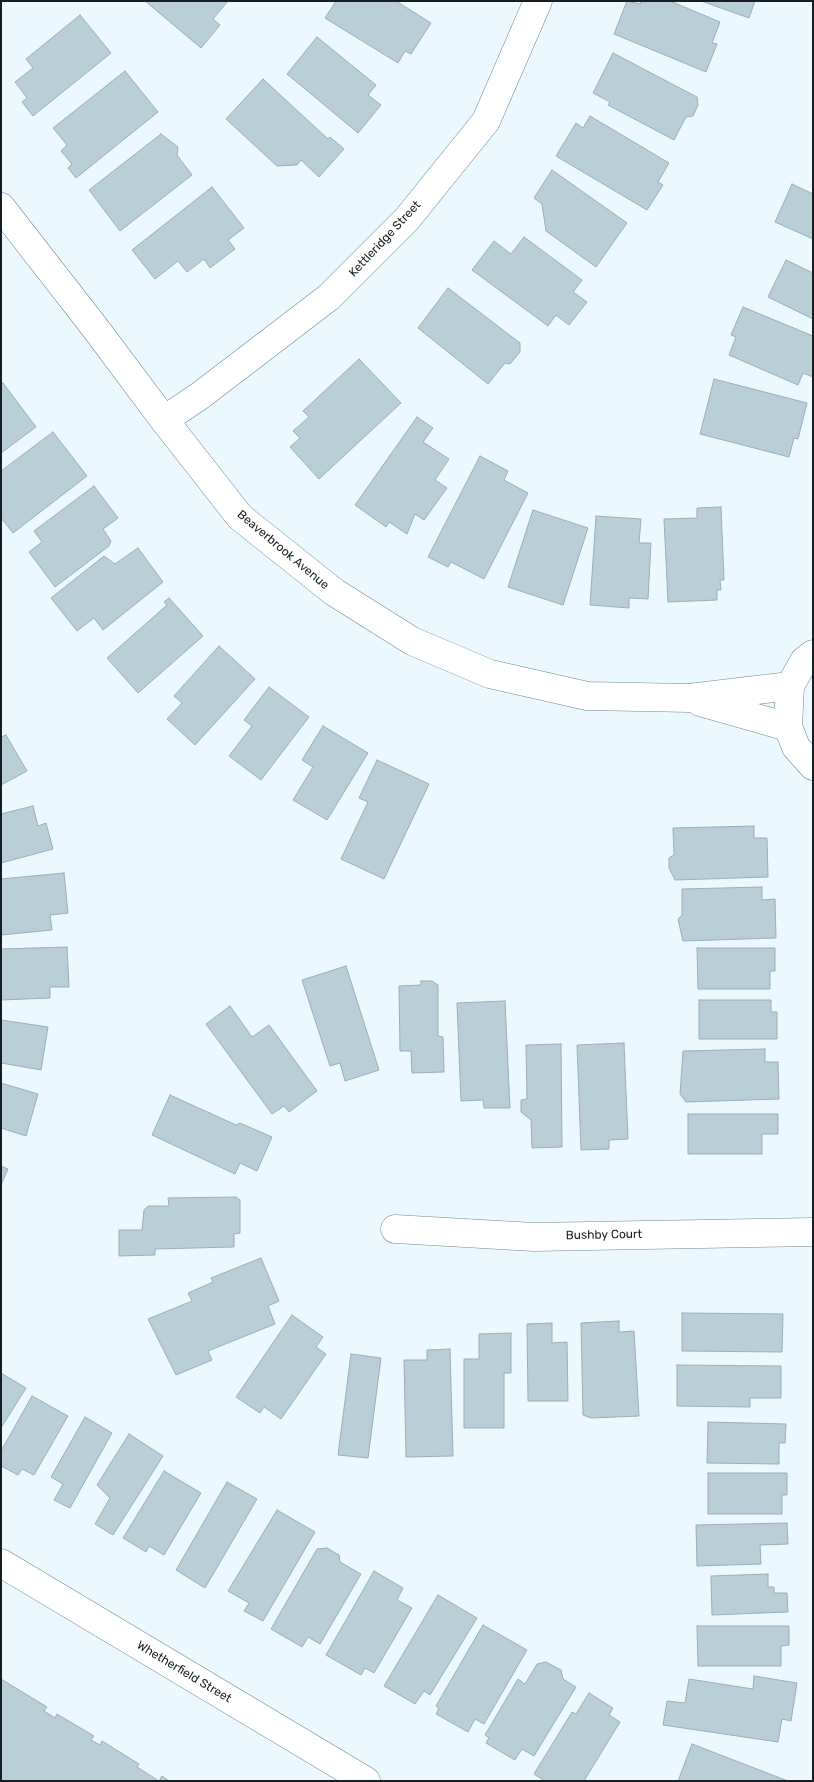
<!DOCTYPE html>
<style>
body{margin:0}
#map{position:relative;width:814px;height:1782px;overflow:hidden;background:#ebf9fe;font-family:Rubik,sans-serif}
canvas{display:block}
.frame{position:absolute;inset:0;border:2px solid #161e21;pointer-events:none}
</style>
<div id="map">
<canvas width="814" height="1782"></canvas>
<div class="frame"></div>
</div>
<script>
const g = document.querySelector('canvas').getContext('2d');
g.lineJoin = 'round';
function fillPath(path, color) {
  g.fillStyle = color;
  g.fill(path, 'evenodd');
}
function toPath(rows) {
  const path = new Path2D();
  for (const r of rows) {
    path.moveTo(r[0], r[1]);
    for (let i = 2; i < r.length; i += 2) path.lineTo(r[i], r[i + 1]);
  }
  return path;
}
function strokePath(path, color, width, dash) {
  g.strokeStyle = color;
  g.lineWidth = width;
  g.lineCap = dash ? 'butt' : 'round';
  g.setLineDash(dash || []);
  g.stroke(path);
}
function label(font, color, halo, rows, align = 'center') {
  g.font = font + ' Rubik,sans-serif';
  g.lineWidth = 4;
  g.setLineDash([]);
  g.textBaseline = 'middle';
  g.strokeStyle = halo;
  g.fillStyle = color;
  for (const [text, x, y, turn = 0] of rows) {
    g.save();
    g.translate(x, y);
    g.rotate((+turn || 0) * Math.PI / 180);
    g.textAlign = isNaN(turn) ? turn : align;
    if (halo) g.strokeText(text, 0, 0);
    g.fillText(text, 0, 0);
    g.restore();
  }
}
const building = toPath([
 [145,1,228,1,213,19,220,25,201,48,145,1],
 [336,1,396,1,431,23,411,54,405,51,398,63,325,18,336,1],
 [627,1,640,4,641,1,670,1,720,22,712,43,717,44,706,72,614,34,627,1],
 [701,1,755,1,749,18,701,1],
 [80,15,111,53,33,116,22,102,27,98,15,82,33,68,26,59,80,15],
 [317,37,376,85,368,95,381,105,358,133,287,74,317,37],
 [613,53,697,97,698,105,693,116,686,117,674,140,608,105,610,102,593,93,613,53],
 [125,71,158,112,76,178,68,168,72,164,61,151,67,145,53,128,125,71],
 [263,79,328,139,330,137,344,149,319,177,301,160,297,165,277,166,226,119,263,79],
 [590,116,669,163,658,182,663,185,647,210,556,156,576,123,583,128,590,116],
 [161,134,178,147,177,155,192,175,120,231,89,190,161,134],
 [552,170,627,223,596,267,546,231,542,204,534,198,552,170],
 [792,184,813,194,813,239,775,222,792,184],
 [212,187,244,228,228,240,235,249,210,268,204,259,187,272,178,261,155,279,132,250,212,187],
 [524,237,582,280,573,292,587,302,569,325,556,315,548,326,472,270,494,241,511,254,524,237],
 [786,260,813,273,813,319,768,297,786,260],
 [448,288,520,343,520,352,510,364,505,363,488,384,418,328,448,288],
 [743,307,813,336,813,377,803,373,798,385,729,355,736,337,731,335,743,307],
 [359,359,401,403,319,479,290,447,300,438,293,431,309,417,303,411,359,359],
 [714,379,807,403,798,439,794,438,789,457,700,434,714,379],
 [3,383,36,427,1,453,1,384,3,383],
 [417,417,433,428,423,442,449,459,435,480,447,488,424,520,415,514,407,534,389,522,386,527,355,505,417,417],
 [53,432,87,476,13,533,1,518,1,471,53,432],
 [480,456,508,471,504,480,528,493,484,579,451,562,448,567,428,557,480,456],
 [94,486,118,518,103,529,111,541,109,546,55,587,29,552,42,542,34,531,94,486],
 [721,507,724,580,720,580,721,590,717,590,717,600,668,602,664,519,697,518,697,508,721,507],
 [533,510,588,528,563,605,508,587,533,510],
 [596,516,641,519,639,543,651,543,648,599,629,598,629,608,590,605,596,516],
 [138,548,163,582,103,630,94,618,77,631,51,598,104,556,115,564,138,548],
 [169,598,203,636,138,693,107,658,167,605,164,602,169,598],
 [219,646,255,679,195,745,167,719,182,703,174,696,219,646],
 [269,687,309,717,261,780,229,756,252,726,244,720,269,687],
 [323,726,368,753,327,820,293,800,313,767,302,760,323,726],
 [6,735,27,771,1,785,1,737,6,735],
 [377,760,429,784,384,879,341,859,368,802,359,798,377,760],
 [33,806,38,826,46,823,53,849,1,863,1,814,33,806],
 [754,826,754,838,767,838,768,877,675,880,669,868,669,858,674,855,673,828,754,826],
 [64,873,68,913,50,915,52,930,1,935,1,879,64,873],
 [762,887,762,900,775,899,776,938,683,941,678,919,682,915,682,889,762,887],
 [67,947,69,987,50,987,50,998,1,1000,1,949,67,947],
 [697,948,775,948,775,971,770,971,770,989,698,989,697,948],
 [346,966,379,1070,345,1081,340,1063,330,1066,302,980,346,966],
 [421,981,432,981,438,985,438,1036,443,1037,444,1072,412,1073,411,1051,400,1051,399,986,421,985,421,981],
 [699,1000,771,1000,771,1012,777,1012,777,1039,699,1039,699,1000],
 [505,1001,510,1108,484,1108,483,1100,461,1101,457,1003,505,1001],
 [230,1006,252,1037,269,1025,317,1091,289,1112,284,1106,272,1114,206,1024,230,1006],
 [1,1020,48,1027,41,1070,1,1063,1,1020],
 [624,1043,628,1139,609,1140,609,1149,581,1150,577,1045,624,1043],
 [561,1044,562,1147,532,1148,531,1120,521,1112,521,1100,527,1099,526,1045,561,1044],
 [765,1049,765,1062,778,1062,779,1099,686,1102,680,1094,683,1051,765,1049],
 [1,1083,38,1094,26,1136,1,1128,1,1083],
 [170,1095,236,1125,240,1123,272,1137,257,1171,240,1163,235,1174,152,1135,170,1095],
 [688,1114,778,1114,778,1134,762,1134,762,1154,688,1154,688,1114],
 [1,1166,8,1169,1,1185,1,1166],
 [236,1197,240,1200,240,1233,234,1234,234,1247,155,1249,155,1255,119,1256,119,1230,142,1230,144,1210,148,1206,169,1206,168,1198,236,1197],
 [261,1258,279,1301,268,1306,275,1324,208,1351,212,1360,176,1375,148,1319,192,1301,188,1293,213,1282,211,1278,261,1258],
 [682,1313,783,1314,782,1352,682,1351,682,1313],
 [292,1315,323,1337,316,1347,326,1354,281,1419,264,1407,260,1413,236,1397,292,1315],
 [619,1321,619,1332,634,1331,639,1416,591,1418,583,1415,581,1323,619,1321],
 [552,1323,552,1343,567,1342,568,1401,528,1401,527,1324,552,1323],
 [511,1333,511,1373,504,1373,504,1428,464,1428,464,1359,479,1359,479,1334,511,1333],
 [450,1349,453,1456,406,1457,404,1360,427,1360,427,1350,450,1349],
 [351,1354,381,1358,368,1458,338,1455,351,1354],
 [677,1365,781,1366,781,1398,750,1398,750,1407,677,1406,677,1365],
 [1,1373,26,1388,1,1428,1,1373],
 [32,1396,68,1416,34,1475,22,1469,18,1475,1,1466,1,1451,32,1396],
 [85,1417,112,1433,70,1508,54,1500,63,1484,51,1477,85,1417],
 [708,1422,786,1424,785,1443,779,1443,779,1464,707,1463,708,1422],
 [129,1434,163,1456,113,1535,95,1524,110,1498,97,1485,129,1434],
 [164,1471,201,1493,164,1555,149,1546,146,1552,123,1538,164,1471],
 [708,1473,787,1473,787,1495,782,1495,782,1514,708,1514,708,1473],
 [227,1482,257,1499,205,1588,176,1570,227,1482],
 [277,1510,315,1532,263,1621,244,1611,249,1603,228,1591,277,1510],
 [787,1523,788,1544,760,1545,761,1564,697,1566,696,1525,787,1523],
 [327,1548,339,1555,340,1562,361,1574,320,1644,308,1637,302,1647,271,1629,317,1549,327,1548],
 [374,1571,403,1588,397,1600,412,1608,374,1673,365,1668,361,1675,326,1655,374,1571],
 [768,1574,768,1587,774,1587,774,1593,787,1593,788,1612,712,1615,711,1576,768,1574],
 [438,1595,477,1618,430,1695,424,1691,415,1704,384,1686,438,1595],
 [483,1625,527,1650,484,1724,475,1719,468,1732,436,1714,439,1708,436,1706,483,1625],
 [697,1626,789,1626,789,1645,781,1646,781,1666,698,1666,697,1626],
 [546,1662,561,1670,563,1679,576,1687,534,1756,522,1749,515,1760,486,1743,489,1738,485,1735,518,1679,525,1684,537,1664,546,1662],
 [754,1676,797,1683,791,1721,782,1719,778,1742,663,1725,667,1701,685,1703,689,1679,753,1689,754,1676],
 [1,1679,47,1707,44,1711,55,1718,57,1714,94,1736,91,1740,100,1745,102,1741,139,1764,137,1767,159,1781,162,1776,169,1781,1,1781,1,1679],
 [589,1693,613,1708,609,1715,620,1722,584,1781,545,1781,534,1774,572,1712,576,1714,589,1693],
 [692,1744,788,1781,678,1781,692,1744]
]);
fillPath(building, '#b8cfd7');
strokePath(building, '#99afb7', 1);
const minor = toPath([
 [164,420,201,395,329,297,407,219,486,121,538,1],
 [395,1229,534,1237,813,1232],
 [1,1563,366,1781]
]);
const tertiary = toPath([
 [1,207,96,329,164,420,240,517,334,592,412,641,490,674,587,696,689,698,790,686],
 [813,654,804,661,790,686,788,727,796,747,813,766],
 [700,702,788,727]
]);
strokePath(minor, '#71868e', 29);
strokePath(tertiary, '#71868e', 29);
strokePath(minor, '#fff', 28);
strokePath(tertiary, '#fff', 28);
label('12px', '#161e21', '#fff', [
 ["Kettleridge Street",385,239,-47],
 ["Beaverbrook Avenue",283,550,40],
 ["Bushby Court",604,1235,-1],
 ["Whetherfield Street",184,1672,31]
]);
</script>
